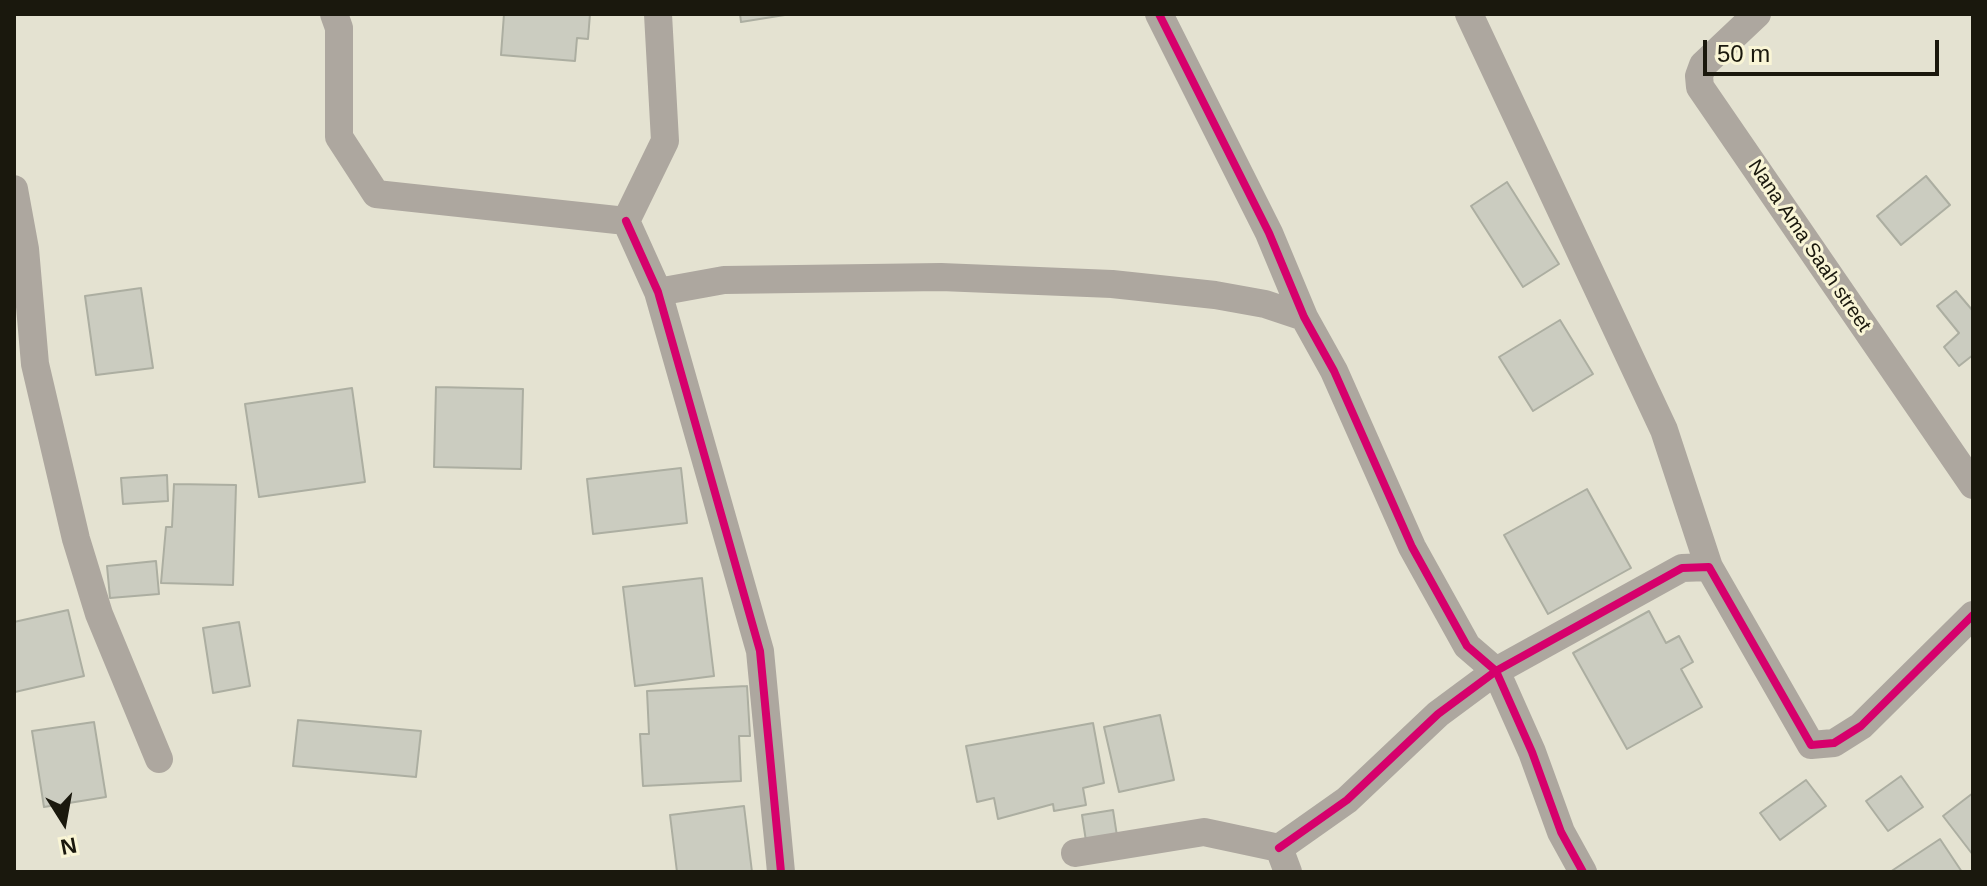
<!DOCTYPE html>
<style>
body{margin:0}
#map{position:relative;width:1987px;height:886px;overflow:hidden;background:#e4e2d1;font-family:Arial,sans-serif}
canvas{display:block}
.frame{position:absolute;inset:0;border:16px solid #1a180d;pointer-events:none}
.north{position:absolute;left:24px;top:782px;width:80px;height:80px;-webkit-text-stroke:6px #f9f5d6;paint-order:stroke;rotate:169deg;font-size:22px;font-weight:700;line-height:32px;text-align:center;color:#1a180d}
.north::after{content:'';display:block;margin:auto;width:28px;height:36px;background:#1a180d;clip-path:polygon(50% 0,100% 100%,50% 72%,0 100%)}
.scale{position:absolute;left:1703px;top:40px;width:236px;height:36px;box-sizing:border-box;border:4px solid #1a180d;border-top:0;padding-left:10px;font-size:24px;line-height:28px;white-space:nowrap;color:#1a180d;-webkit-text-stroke:6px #f9f5d6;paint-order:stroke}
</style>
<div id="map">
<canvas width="1987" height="886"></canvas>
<div class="frame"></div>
<div class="north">N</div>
<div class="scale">50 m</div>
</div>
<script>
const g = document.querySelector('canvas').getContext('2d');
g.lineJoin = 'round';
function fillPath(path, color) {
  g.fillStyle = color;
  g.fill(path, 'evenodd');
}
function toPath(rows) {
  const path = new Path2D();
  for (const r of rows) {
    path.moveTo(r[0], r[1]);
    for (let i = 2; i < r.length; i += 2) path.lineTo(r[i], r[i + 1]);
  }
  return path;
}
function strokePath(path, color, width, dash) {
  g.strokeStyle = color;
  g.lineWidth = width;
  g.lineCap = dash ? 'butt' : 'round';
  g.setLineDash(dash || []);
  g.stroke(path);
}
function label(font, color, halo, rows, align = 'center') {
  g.font = font + ' Arial,sans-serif';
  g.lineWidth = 6;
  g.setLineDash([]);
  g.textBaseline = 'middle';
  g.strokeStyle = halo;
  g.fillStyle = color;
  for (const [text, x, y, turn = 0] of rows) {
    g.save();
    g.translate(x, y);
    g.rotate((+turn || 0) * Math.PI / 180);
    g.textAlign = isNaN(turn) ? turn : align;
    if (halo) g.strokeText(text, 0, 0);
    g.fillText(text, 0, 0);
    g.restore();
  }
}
const building = toPath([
 [504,14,590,14,588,39,577,38,575,61,501,55,504,14],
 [740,14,791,14,741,22,740,14],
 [1926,176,1950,205,1901,245,1877,216,1926,176],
 [1507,182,1559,264,1523,287,1471,206,1507,182],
 [141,288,153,368,96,375,85,296,141,288],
 [1956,291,1973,311,1973,355,1959,366,1944,347,1959,333,1937,306,1956,291],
 [1560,320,1593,374,1533,411,1499,357,1560,320],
 [436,387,523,389,521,469,434,467,436,387],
 [352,388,365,482,259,497,245,404,352,388],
 [681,468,687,523,593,534,587,479,681,468],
 [167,475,168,501,123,504,121,478,167,475],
 [174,484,236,485,233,585,161,583,166,527,172,527,174,484],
 [1587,489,1631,568,1548,614,1504,535,1587,489],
 [156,561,159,594,110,598,107,566,156,561],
 [702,578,714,676,635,686,623,587,702,578],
 [68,610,84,676,15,692,14,622,68,610],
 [1649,611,1666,643,1679,636,1693,662,1681,669,1702,707,1627,749,1573,653,1649,611],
 [239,622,250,686,213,693,203,628,239,622],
 [747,686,750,736,739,736,741,781,643,786,640,734,649,734,647,691,747,686],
 [1160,715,1174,780,1119,792,1104,727,1160,715],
 [298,720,421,731,416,777,293,766,298,720],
 [94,722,106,797,44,807,32,731,94,722],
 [1093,723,1104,783,1083,788,1086,805,1054,811,1053,804,998,819,994,798,977,802,966,746,1093,723],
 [1901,776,1923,807,1888,831,1866,801,1901,776],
 [1806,780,1826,806,1780,840,1760,813,1806,780],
 [1973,793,1973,855,1943,816,1973,793],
 [744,806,752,872,677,872,670,815,744,806],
 [1113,810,1117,836,1086,841,1082,815,1113,810],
 [1940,839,1962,872,1890,872,1940,839]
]);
fillPath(building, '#cbccc0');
strokePath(building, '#acaea1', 2);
strokePath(toPath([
 [334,14,339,28,339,137,376,194,626,221],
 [1159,14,1269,233,1304,317,1334,371,1412,547,1467,646,1496,671,1532,752,1561,832,1583,872],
 [1469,14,1664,430,1709,567],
 [1757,14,1703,65,1699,76,1700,87,1973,485],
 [14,189,25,249,35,364,76,539,99,614,159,759],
 [626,221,658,292,760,651,781,872],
 [626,221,665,141,658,14],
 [658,292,724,280,941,277,1112,284,1215,295,1265,304,1304,317],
 [1279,848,1347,800,1438,714,1496,671,1682,568,1709,567,1811,745,1834,743,1861,726,1973,615],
 [1075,853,1204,832,1279,848,1288,872]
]), '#ada79f', 28);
strokePath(toPath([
 [1159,14,1269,233,1304,317,1334,371,1412,547,1467,646,1496,671,1532,752,1561,832,1583,872],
 [626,221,658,292,760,651,781,872],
 [1279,848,1347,800,1438,714,1496,671,1682,568,1709,567,1811,745,1834,743,1861,726,1973,615]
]), '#d6006c', 8);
label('20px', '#1a180d', '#f9f5d6', [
 ["Nana Ama Saah street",1809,246,56]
]);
</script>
